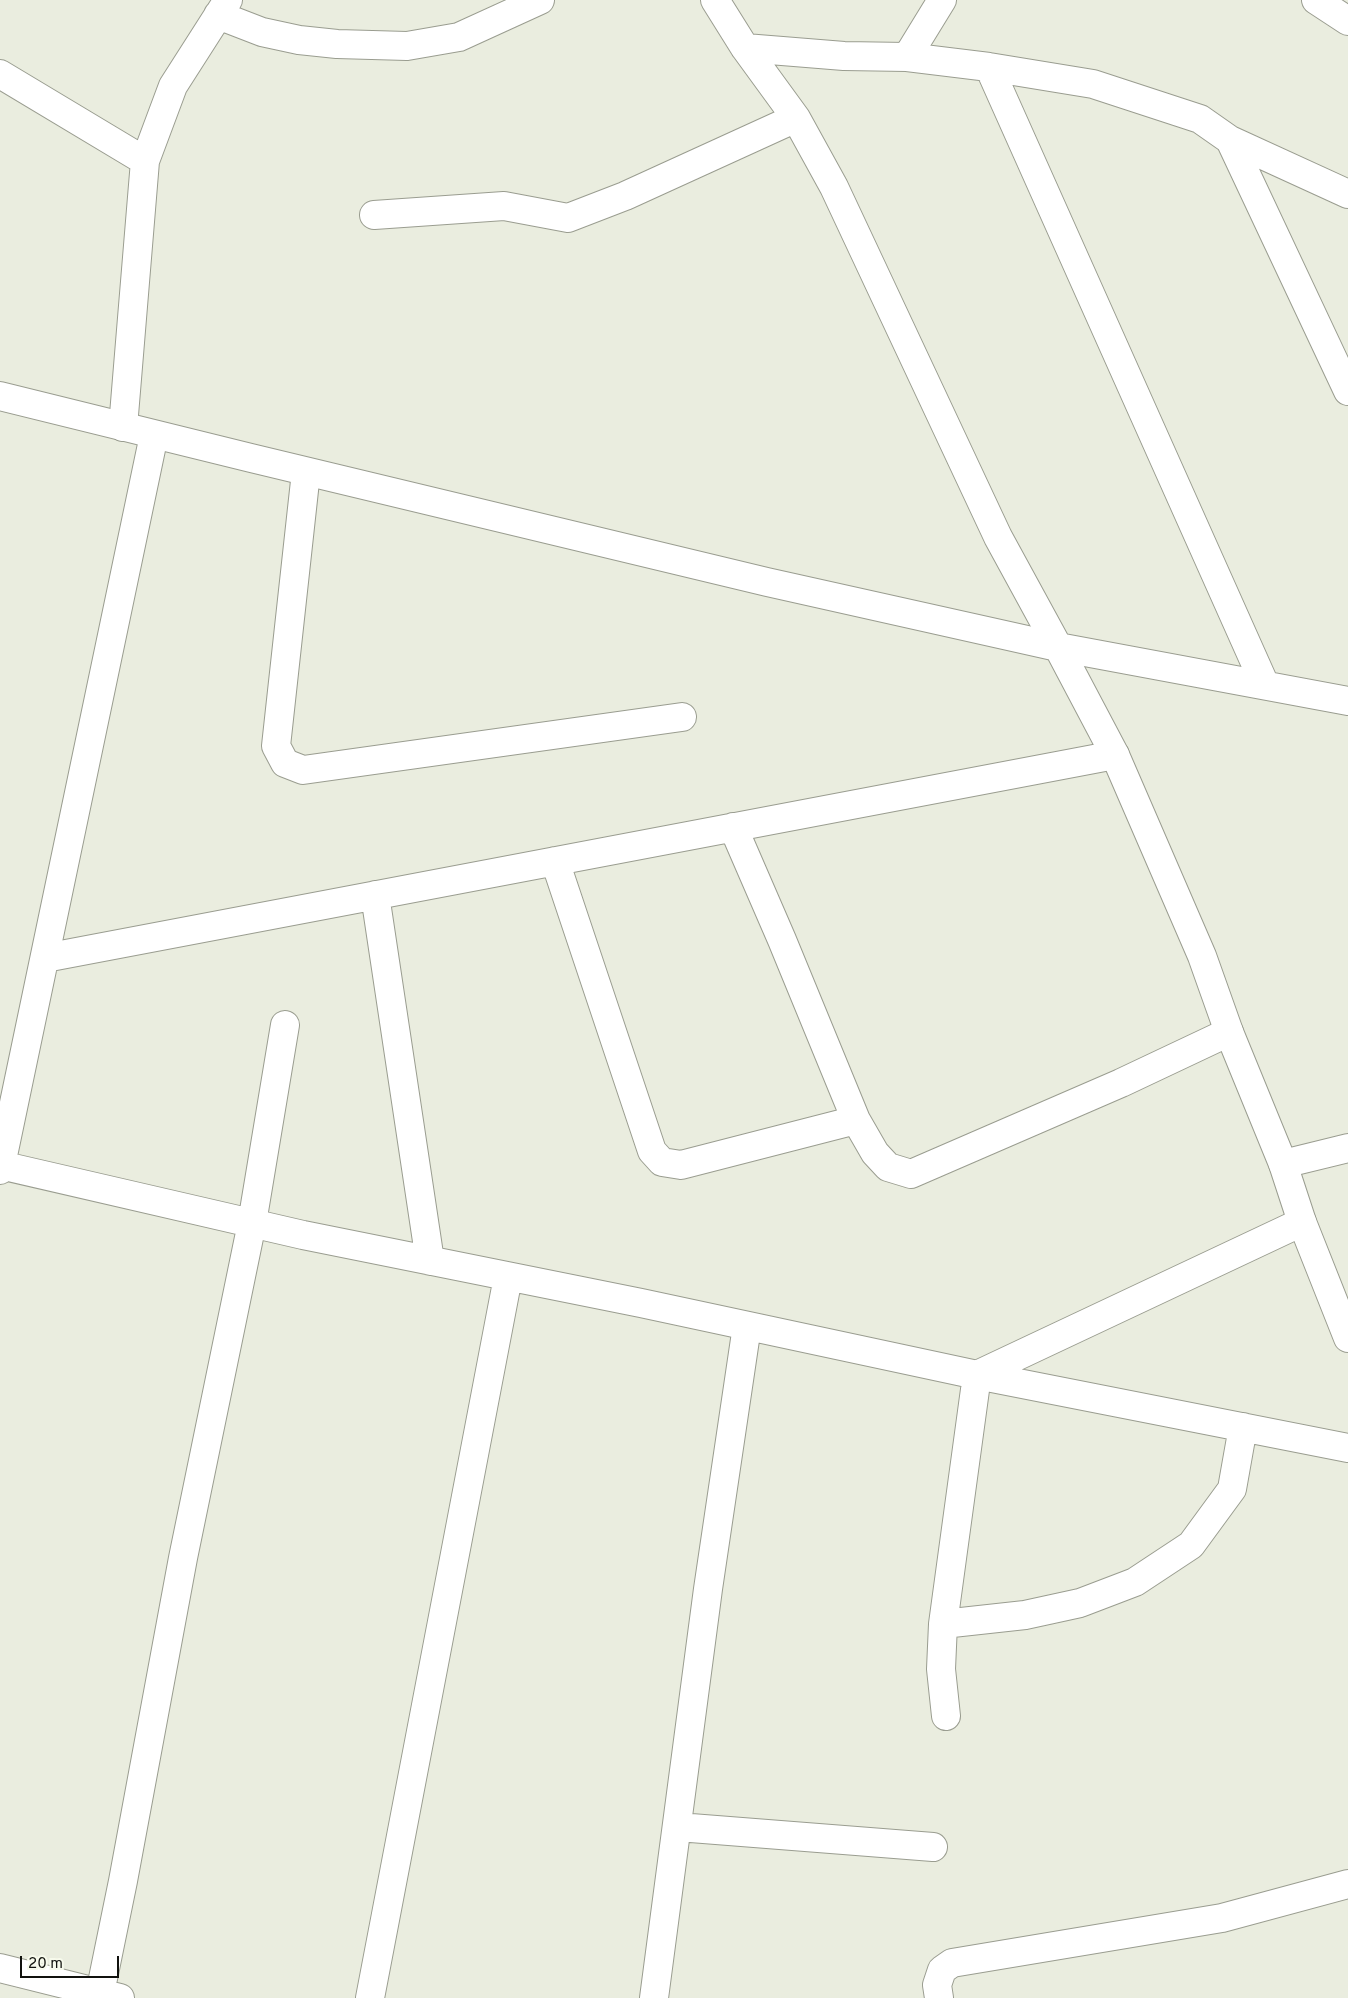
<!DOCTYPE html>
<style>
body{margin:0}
#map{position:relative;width:1348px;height:1998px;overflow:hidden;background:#eaeddf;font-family:Overpass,sans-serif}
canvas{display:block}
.scale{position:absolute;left:20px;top:1956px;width:99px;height:22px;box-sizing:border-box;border:2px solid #11120e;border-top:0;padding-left:6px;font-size:15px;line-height:18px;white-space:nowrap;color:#11120e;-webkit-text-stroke:4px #f7faec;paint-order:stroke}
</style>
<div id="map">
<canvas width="1348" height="1998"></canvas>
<div class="scale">20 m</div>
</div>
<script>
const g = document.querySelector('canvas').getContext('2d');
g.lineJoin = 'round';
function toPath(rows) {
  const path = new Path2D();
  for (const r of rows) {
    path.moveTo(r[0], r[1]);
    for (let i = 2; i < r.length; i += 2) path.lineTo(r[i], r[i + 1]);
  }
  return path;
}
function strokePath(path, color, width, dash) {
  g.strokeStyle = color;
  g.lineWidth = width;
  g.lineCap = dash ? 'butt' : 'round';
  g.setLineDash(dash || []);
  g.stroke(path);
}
const minor = toPath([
 [715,0,745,48,796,118,834,187,998,537,1058,647,1348,701],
 [1316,0,1348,21],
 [218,15,262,32,299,40,337,44,407,46,459,37,540,0],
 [745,48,844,56,907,57,989,67,1093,84,1200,119,1230,140,1348,194],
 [907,57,942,0],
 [989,67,1265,685],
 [0,74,145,161],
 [1230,140,1348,391],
 [374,215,504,206,568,218,625,196,796,118],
 [123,427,145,161,173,86,228,0],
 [306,472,276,746,285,763,303,770,682,717],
 [733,827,782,940,856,1120,875,1153,888,1167,911,1174,1121,1083,1229,1032],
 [555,861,652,1151,662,1162,681,1165,856,1120],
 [375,895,430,1261],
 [45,958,1115,755],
 [1283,1164,1348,1148],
 [0,1165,303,1235,641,1303,977,1375,1348,1448],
 [0,1170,154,435],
 [943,1624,1025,1615,1080,1603,1135,1582,1191,1545,1232,1489,1243,1427],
 [946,1716,941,1669,943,1624,977,1375,1302,1222],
 [678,1827,933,1847],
 [0,1968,120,1998],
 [99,1998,123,1881,183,1558,252,1223,285,1025],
 [370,1998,508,1277],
 [654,1998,708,1589,747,1326],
 [939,1998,937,1985,942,1970,952,1963,1222,1918,1348,1884]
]);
const tertiary = toPath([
 [0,396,251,458,767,582,1058,647,1115,755,1202,956,1229,1032,1283,1164,1302,1222,1348,1338]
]);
strokePath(minor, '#9a9d90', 30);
strokePath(tertiary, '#9a9d90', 30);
strokePath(minor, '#fff', 28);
strokePath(tertiary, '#fff', 28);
</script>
